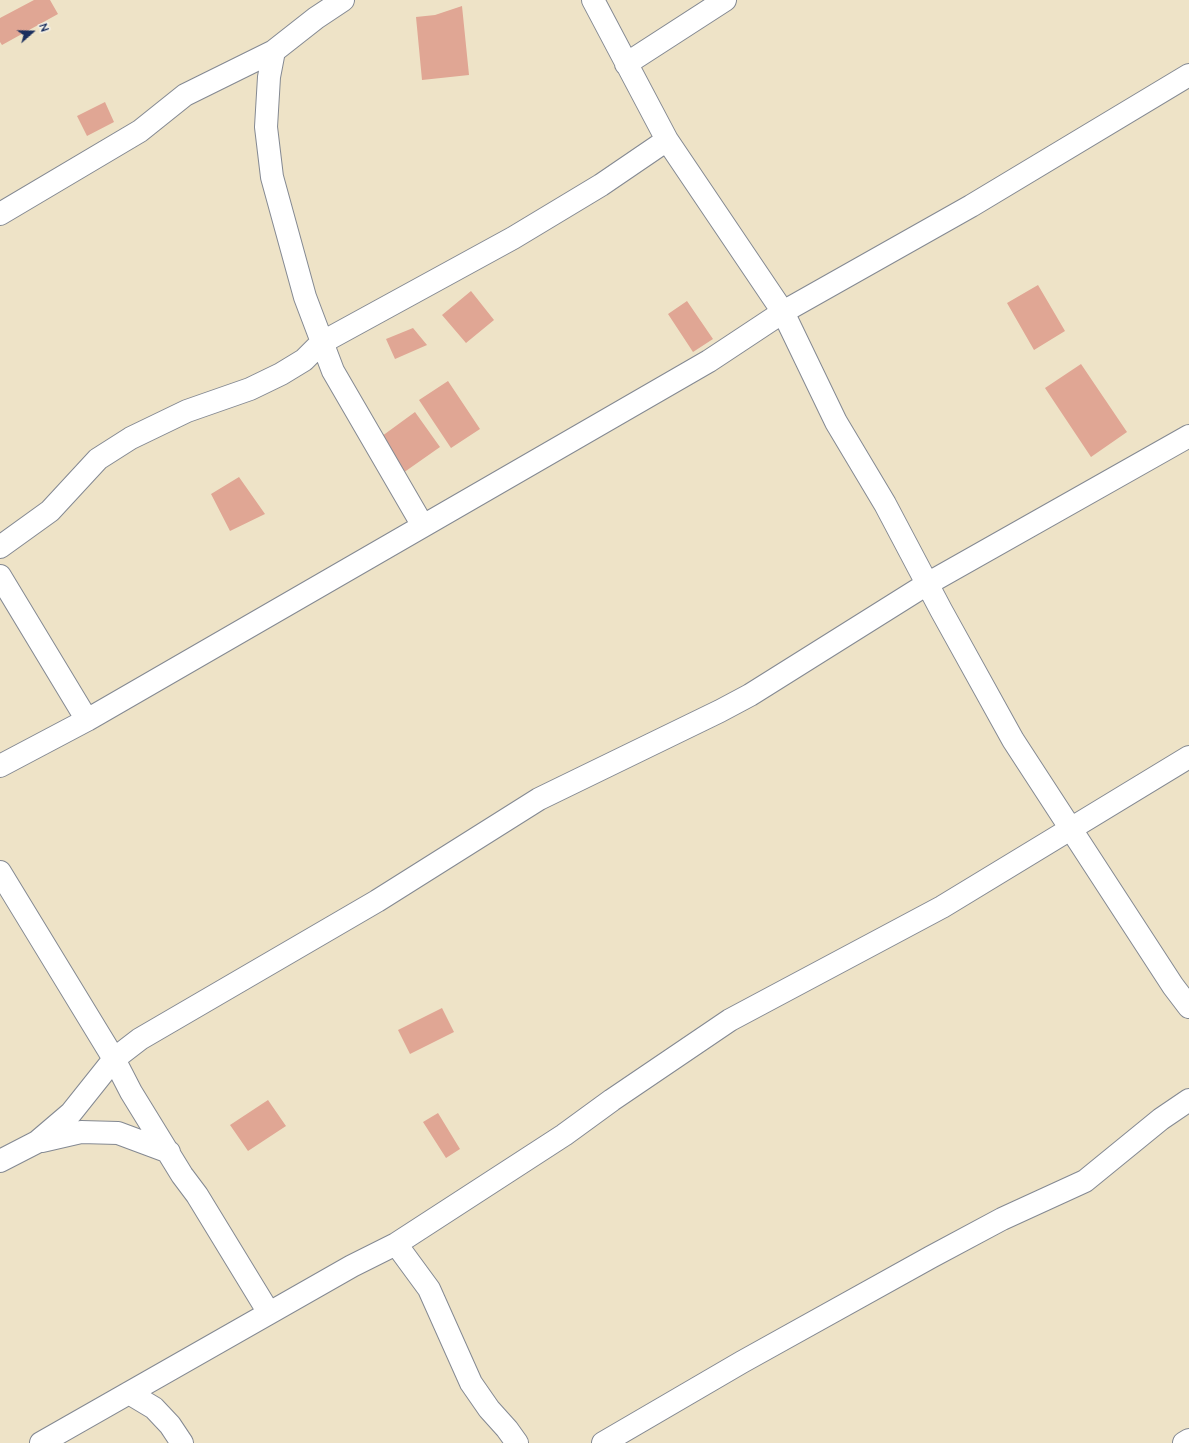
<!DOCTYPE html>
<style>
body{margin:0}
#map{position:relative;width:1189px;height:1443px;overflow:hidden;background:#eee3c7;font-family:"Architects Daughter",sans-serif}
canvas{display:block}
.north{position:absolute;left:12px;top:12px;width:40px;height:40px;-webkit-text-stroke:3px #f7f3e8;paint-order:stroke;rotate:70deg;font-size:11px;font-weight:700;line-height:16px;text-align:center;color:#1b2f5e}
.north::after{content:'';display:block;margin:auto;width:14px;height:18px;background:#1b2f5e;clip-path:polygon(50% 0,100% 100%,50% 72%,0 100%)}
</style>
<div id="map">
<canvas width="1189" height="1443"></canvas>
<div class="north">N</div>
</div>
<script>
const g = document.querySelector('canvas').getContext('2d');
g.lineJoin = 'round';
function fillPath(path, color) {
  g.fillStyle = color;
  g.fill(path, 'evenodd');
}
function toPath(rows) {
  const path = new Path2D();
  for (const r of rows) {
    path.moveTo(r[0], r[1]);
    for (let i = 2; i < r.length; i += 2) path.lineTo(r[i], r[i + 1]);
  }
  return path;
}
function strokePath(path, color, width, dash) {
  g.strokeStyle = color;
  g.lineWidth = width;
  g.lineCap = dash ? 'butt' : 'round';
  g.setLineDash(dash || []);
  g.stroke(path);
}
fillPath(toPath([
 [34,0,50,0,58,14,2,45,0,42,0,18],
 [462,6,469,75,422,80,416,17,435,15],
 [105,102,114,122,87,136,77,116],
 [1038,285,1065,331,1034,350,1007,303],
 [471,291,494,320,466,343,442,315],
 [687,301,713,339,693,352,668,314],
 [413,328,427,345,395,359,386,339],
 [1081,364,1127,432,1091,457,1045,388],
 [448,381,480,429,451,448,419,400],
 [415,412,440,447,403,473,378,439],
 [239,477,265,514,230,531,211,494],
 [442,1008,454,1032,410,1054,398,1030],
 [268,1100,286,1126,248,1151,230,1125],
 [438,1113,460,1149,446,1158,423,1122]
]), '#e0a694');
const minor = toPath([
 [343,0,316,18,274,51,269,77,266,127,272,177,305,297,333,371,423,526],
 [593,0,667,140,783,312,836,422,885,504,941,610,1013,740,1173,986,1189,1007],
 [626,64,725,0],
 [0,214,140,131,185,95,274,51],
 [0,547,50,511,98,459,131,438,187,411,250,389,281,374,304,360,321,343,513,238,601,185,667,140],
 [0,576,87,720],
 [0,766,87,720,709,361,783,312,971,206,1189,75],
 [0,872,114,1059,131,1092,182,1175,197,1195,269,1313],
 [42,1141,81,1132,118,1133,169,1152],
 [0,1161,37,1142,71,1113,114,1059,140,1039,377,901,539,799,720,711,750,695,927,584,1189,436],
 [396,1244,429,1289,471,1383,489,1409,507,1429,517,1443],
 [129,1393,154,1408,170,1425,182,1443],
 [41,1443,352,1266,396,1244,564,1135,612,1100,730,1020,942,907,1189,757],
 [603,1443,742,1362,931,1257,1002,1219,1085,1181,1161,1119,1189,1100],
 [1184,1443,1189,1440]
]);
strokePath(minor, '#848992', 24);
strokePath(minor, '#fff', 22);
</script>
